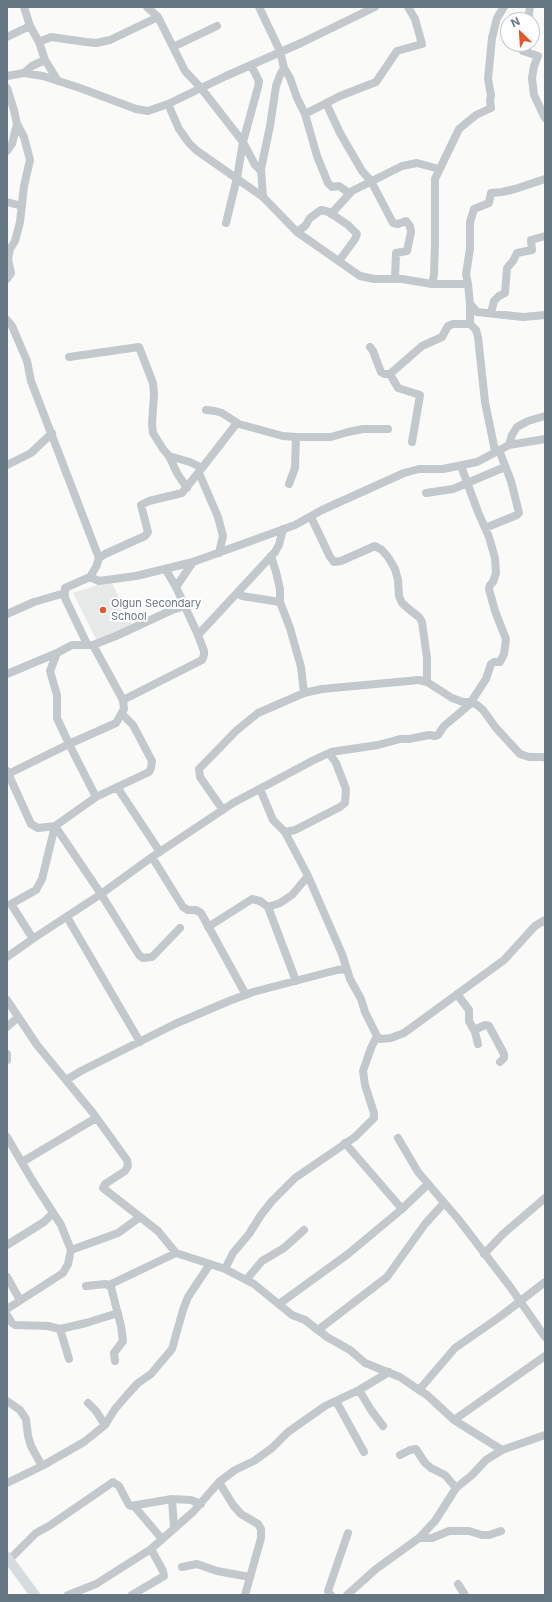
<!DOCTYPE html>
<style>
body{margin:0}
#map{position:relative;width:552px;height:1602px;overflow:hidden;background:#fafaf8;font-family:Inter,sans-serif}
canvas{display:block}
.frame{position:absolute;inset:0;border:8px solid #657683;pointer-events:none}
.north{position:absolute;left:500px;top:12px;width:40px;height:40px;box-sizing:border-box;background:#fff;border:1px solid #c1c8cd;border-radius:50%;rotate:335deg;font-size:11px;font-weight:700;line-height:16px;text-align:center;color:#657683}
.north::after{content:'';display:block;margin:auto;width:14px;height:18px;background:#e4572e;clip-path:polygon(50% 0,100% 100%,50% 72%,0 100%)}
</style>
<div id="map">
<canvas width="552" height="1602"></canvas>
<div class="frame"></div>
<div class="north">N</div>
</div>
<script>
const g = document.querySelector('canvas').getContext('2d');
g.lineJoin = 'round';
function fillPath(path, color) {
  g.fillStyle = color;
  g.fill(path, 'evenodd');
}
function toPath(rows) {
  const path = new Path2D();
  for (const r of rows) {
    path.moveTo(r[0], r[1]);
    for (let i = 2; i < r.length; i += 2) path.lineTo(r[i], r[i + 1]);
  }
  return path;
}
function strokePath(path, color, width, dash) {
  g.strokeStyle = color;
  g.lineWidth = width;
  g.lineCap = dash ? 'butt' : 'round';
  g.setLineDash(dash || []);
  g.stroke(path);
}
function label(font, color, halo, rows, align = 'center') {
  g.font = font + ' Inter,sans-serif';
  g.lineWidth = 4;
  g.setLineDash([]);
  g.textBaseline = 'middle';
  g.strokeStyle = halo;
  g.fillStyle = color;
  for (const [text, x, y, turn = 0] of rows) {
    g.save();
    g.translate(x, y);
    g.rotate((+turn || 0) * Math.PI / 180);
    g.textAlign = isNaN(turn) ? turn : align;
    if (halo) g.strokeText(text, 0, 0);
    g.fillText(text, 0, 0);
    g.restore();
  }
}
fillPath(toPath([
 [111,581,133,626,97,641,73,593]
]), '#e8e9e9');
strokePath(toPath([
 [24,7,30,26,39,42,45,60,58,81],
 [147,7,158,17,185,71,201,88,243,142,237,178,226,223],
 [259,7,280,51,284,68,280,75,276,86,270,126,261,169,263,197],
 [528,20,530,7],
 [7,37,30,26],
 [39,42,51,37,86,42,96,43,110,40,158,17],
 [524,44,523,51,538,56,534,66,532,78,534,95,545,118],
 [173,47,217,26],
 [251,65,259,81,258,87,243,142,255,165,261,171],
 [284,68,290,78,297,98,305,114,317,156,328,183,332,187,339,186,349,193],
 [24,73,32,66,45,60],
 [7,76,24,73,43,76,80,88,136,109,148,111,168,104,226,76,301,43,375,7],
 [7,88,14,110,17,124,24,137,30,160,24,186,20,222,15,241,10,249,8,259,11,273,7,279],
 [326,103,340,133,362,171,371,181,393,223,398,224,406,221,410,226,411,232,407,251,396,253,395,279],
 [168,104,179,129,189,143,196,150,263,197,297,232,360,276,374,279,402,279,432,284,468,284,470,304,477,312,523,317,545,315],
 [305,114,340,96,376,82,397,51,422,44,415,19,408,7],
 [7,151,12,144,17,124],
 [7,202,22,206],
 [331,214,352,191,402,166,417,163,439,169],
 [297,232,305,226,310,218,321,210,329,212,348,225,357,234,355,239,339,261],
 [432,284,434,275,435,243,435,179,459,129,476,115,491,108,490,101,491,95,488,79,492,38,497,18,504,7],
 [468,284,466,274,470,249,470,222,474,209,489,203,491,193,502,192,515,189,545,179],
 [470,304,470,324,476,330,478,337,485,402,495,451],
 [491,313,494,301,499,296,505,293,507,268,513,261,517,253,532,250,531,240,545,236],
 [7,320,12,326,27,361,31,381,99,558,96,567,90,577,65,588,65,598,87,644],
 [370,347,373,351,381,372,384,374,390,374,398,388,420,395,412,442],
 [69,357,139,347,153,383,154,394,152,424,153,433,163,449,169,456,190,462,202,468,237,423],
 [390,374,422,346,442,337,448,326,453,324,470,324],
 [206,410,215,411,222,413,239,424,283,436,296,437,331,437,348,432,363,429,388,429],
 [509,445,545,439],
 [169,456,177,473,187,488],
 [7,465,31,453,52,433],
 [199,473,218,517,223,536,219,553],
 [289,484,295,468,296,437],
 [426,493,453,489,505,467],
 [311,517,330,557,334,562,341,561,375,546,382,550,388,557,395,569,398,580,399,596,402,603,410,610,419,617,422,622,427,658,427,682],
 [485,528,517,515,519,513,511,481,499,450],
 [271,556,276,572,280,589,280,602,290,628,301,667,304,693],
 [99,558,105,554,145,536,148,532,141,505,149,501,182,493,202,468],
 [90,577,99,581,136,576,193,562,295,525,322,510,404,473,419,469,443,469,477,462,509,445,512,435,517,427,528,421,545,416],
 [176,587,193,562],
 [237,593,242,596,280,602],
 [7,614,34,602,65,593],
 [198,635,275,552,279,545,283,529],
 [7,674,57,653],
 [123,700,202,660,204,655,204,651,198,635,176,587,166,570],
 [329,753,336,763,346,789,345,803,340,807,295,830,285,832,308,876,342,954,350,979,361,999,365,1012,377,1036,380,1039,391,1038,404,1033,504,960,535,926,545,920],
 [7,771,31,824,38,828,55,826,96,797,69,744,116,723,124,709,123,700,93,645],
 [8,774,69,744,57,718,57,695,50,671,57,653,72,645,93,645,116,636,172,610,185,606],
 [117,787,160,852],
 [260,789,273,820,285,832],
 [96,797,149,772,151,768,152,761,133,725,122,714],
 [223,810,200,777,199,769,236,731,258,713,304,693,322,689,419,680,427,682,452,698,463,702,471,702,477,705,483,710,496,728,520,754,529,757,544,757,545,758],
 [55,826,101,894,139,955,143,958,152,957,180,928],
 [152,857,183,907,188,910,196,910,201,913,246,995],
 [67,917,140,1042],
 [208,927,252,899,260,901,268,907],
 [34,938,101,894,152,857,233,803,312,761,331,752,378,745,400,739,409,739,429,735,435,736,438,735,444,726,469,705,486,679,491,664,494,662,500,662,504,654,506,639,495,611,489,589,490,585,493,582,496,573,495,558,489,537,478,512,461,466],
 [7,957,34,938,30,934,11,904,36,890,42,879,55,826],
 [296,981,268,907,280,903,292,895,308,876],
 [457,994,469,1010,469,1021,475,1032,478,1044],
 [7,1000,37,1045,93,1113,127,1160,128,1166,125,1171,105,1184,103,1188,158,1231,176,1253,210,1264],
 [7,1027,18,1017],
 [474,1030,485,1025,489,1026,504,1054,504,1058,500,1062],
 [7,1054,7,1060],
 [66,1080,81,1071,175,1024,229,1001,253,992,337,970,346,969],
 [7,1137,32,1180,61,1225,71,1250,68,1264,63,1273,7,1309],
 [398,1138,418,1172,459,1220,511,1288,545,1337],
 [22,1162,96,1118],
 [402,1209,428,1184],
 [7,1245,44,1222,53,1213],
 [71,1250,118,1233,140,1217],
 [484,1254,503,1234,545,1198],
 [225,1269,254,1284,292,1315,305,1320,327,1337,350,1350,365,1363,400,1377,419,1390,427,1395,454,1420,502,1450],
 [7,1277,20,1300],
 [246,1280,262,1261,284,1248,304,1230],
 [109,1285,176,1253],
 [86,1286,106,1284,111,1287,121,1326,123,1341,114,1353,115,1361],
 [279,1304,348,1254,402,1209,345,1143],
 [7,1315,12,1323,15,1325,48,1326,60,1329,86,1323,118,1313],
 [60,1329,69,1359],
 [318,1330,387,1277,425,1224,444,1203],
 [359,1390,371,1410,383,1426],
 [419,1390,455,1348,501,1316,545,1282],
 [7,1401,20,1410,26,1419,28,1436,31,1446,42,1466],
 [336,1401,364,1452],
 [88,1403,96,1411,105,1425],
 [454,1420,545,1356],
 [400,1455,410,1450,416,1449,425,1463,431,1468,445,1475,456,1488],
 [219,1482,233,1505,241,1514,258,1524,261,1529,261,1538,245,1595],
 [7,1483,42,1466,84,1442,105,1425,115,1409,127,1395,138,1383,151,1374,172,1349,183,1310,188,1297,210,1264,225,1269,233,1253,249,1234,261,1215,272,1201,295,1178,355,1137,374,1118,374,1113,365,1085,363,1071,371,1048,377,1036],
 [172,1499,174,1528],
 [134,1506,162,1539],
 [419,1538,432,1538,449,1531,469,1531,482,1535,489,1535,501,1531],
 [7,1562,36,1533,49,1526,113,1482,119,1486,129,1505,131,1506,172,1499,191,1500,201,1504],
 [182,1567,197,1564,217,1571,250,1577],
 [458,1584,465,1595],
 [68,1595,96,1584,151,1549,193,1512,219,1482,235,1470,254,1461,272,1448,288,1432,325,1406,359,1390,389,1372],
 [132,1595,164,1576,163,1571,151,1549],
 [331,1595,329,1593,328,1591,348,1533],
 [347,1595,376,1569,419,1538,435,1521,456,1488,472,1475,486,1460,502,1450,545,1435]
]), '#c3c8cc', 8);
strokePath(toPath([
 [7,1557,35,1595]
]), '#d6dbdf', 10);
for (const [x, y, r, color] of [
 [103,610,4,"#e4572e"]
]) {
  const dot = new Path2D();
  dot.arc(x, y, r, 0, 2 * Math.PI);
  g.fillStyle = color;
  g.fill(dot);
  strokePath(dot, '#fff', 1.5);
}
label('11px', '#657683', '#fff', [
 ["Olgun Secondary",111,604],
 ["School",111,617]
], 'left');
</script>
